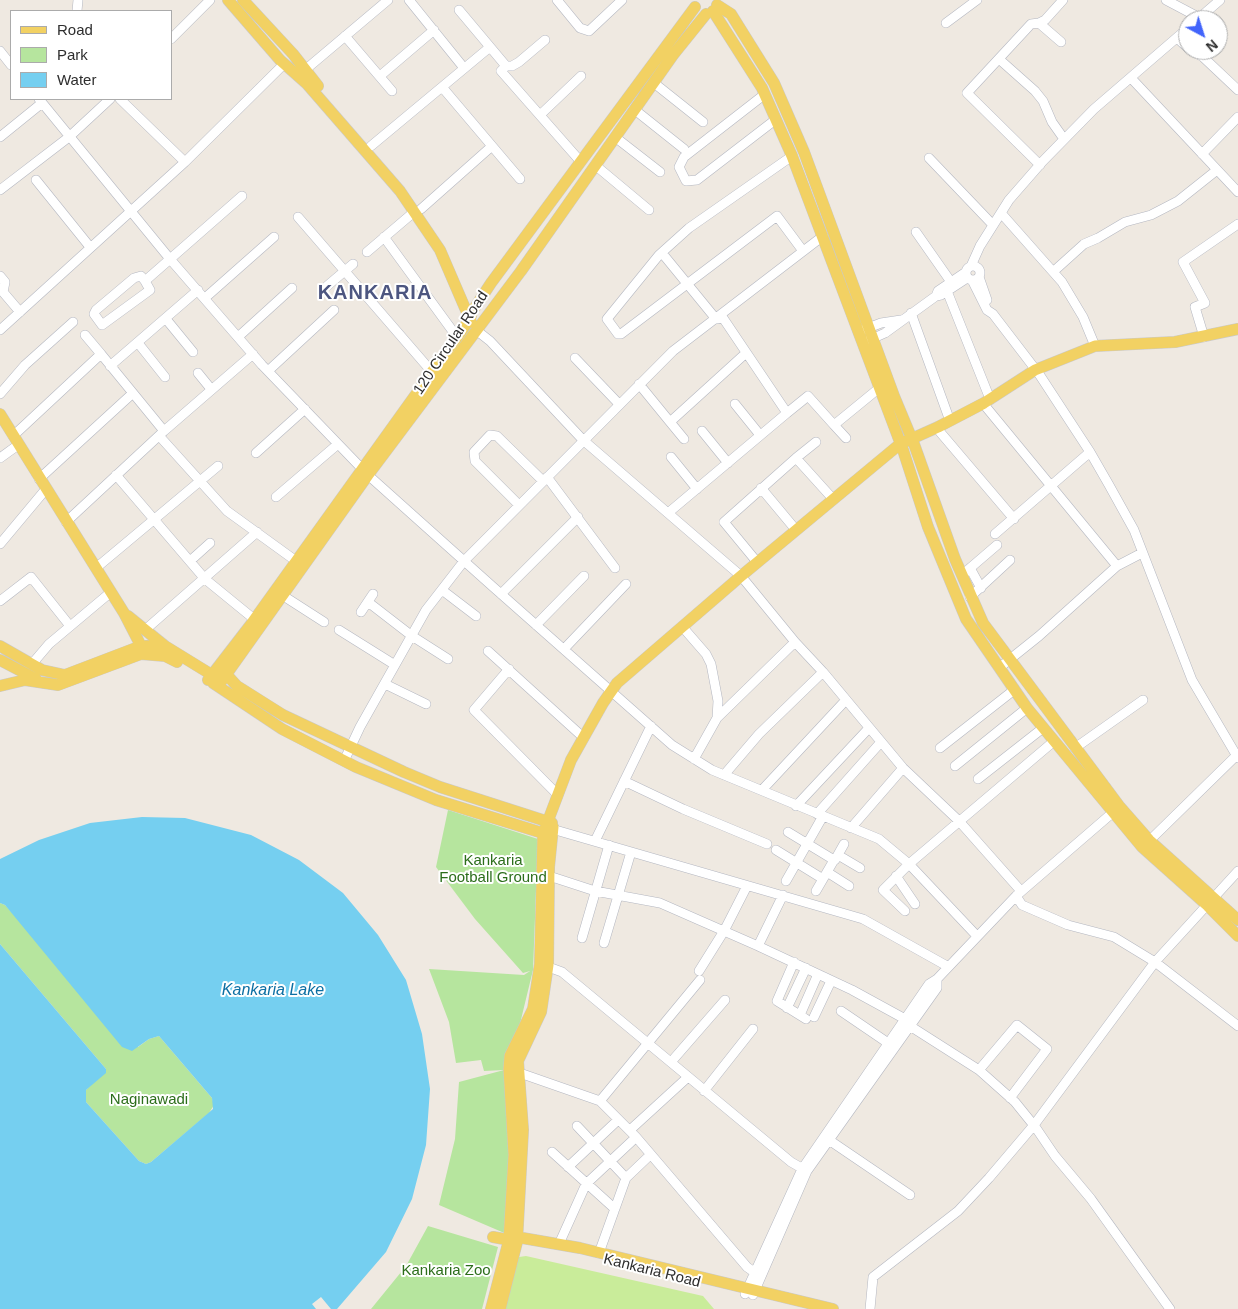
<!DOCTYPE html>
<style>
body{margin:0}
#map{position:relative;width:1238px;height:1309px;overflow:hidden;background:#efe9e1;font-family:Helvetica,sans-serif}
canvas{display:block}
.legend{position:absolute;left:10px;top:10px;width:162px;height:90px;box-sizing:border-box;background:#fff;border:1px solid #ababab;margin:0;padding:6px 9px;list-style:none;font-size:15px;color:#2e2e2e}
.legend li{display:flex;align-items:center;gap:10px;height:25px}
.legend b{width:25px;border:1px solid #ababab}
.north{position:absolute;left:1178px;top:10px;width:50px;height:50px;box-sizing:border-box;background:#fff;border:1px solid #ababab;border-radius:50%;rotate:140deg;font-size:14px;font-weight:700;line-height:20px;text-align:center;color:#2e2e2e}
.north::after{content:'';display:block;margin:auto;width:18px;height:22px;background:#4264fb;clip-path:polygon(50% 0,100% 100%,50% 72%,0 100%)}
</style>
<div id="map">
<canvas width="1238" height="1309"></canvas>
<ul class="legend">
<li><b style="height:6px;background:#f2d163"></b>Road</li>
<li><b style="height:14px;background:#b6e59e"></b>Park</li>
<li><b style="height:14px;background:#75cff0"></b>Water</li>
</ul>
<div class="north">N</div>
</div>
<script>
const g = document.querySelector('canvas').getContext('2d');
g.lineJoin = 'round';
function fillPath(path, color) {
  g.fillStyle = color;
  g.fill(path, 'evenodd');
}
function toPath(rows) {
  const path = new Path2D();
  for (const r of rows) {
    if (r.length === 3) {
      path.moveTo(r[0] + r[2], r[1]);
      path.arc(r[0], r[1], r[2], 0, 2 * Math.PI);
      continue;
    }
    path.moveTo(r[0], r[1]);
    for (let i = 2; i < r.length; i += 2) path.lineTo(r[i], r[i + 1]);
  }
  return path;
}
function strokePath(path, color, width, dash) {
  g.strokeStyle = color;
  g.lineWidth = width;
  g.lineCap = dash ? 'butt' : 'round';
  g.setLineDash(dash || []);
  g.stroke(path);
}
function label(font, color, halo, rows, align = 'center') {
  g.font = font + ' Helvetica,sans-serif';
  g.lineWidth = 4;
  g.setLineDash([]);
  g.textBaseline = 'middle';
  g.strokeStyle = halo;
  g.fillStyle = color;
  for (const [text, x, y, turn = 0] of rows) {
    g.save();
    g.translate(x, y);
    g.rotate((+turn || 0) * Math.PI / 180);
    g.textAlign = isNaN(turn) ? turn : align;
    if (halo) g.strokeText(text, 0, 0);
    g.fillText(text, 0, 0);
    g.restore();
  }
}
fillPath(toPath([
 [448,810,538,839,533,970,509,1069,509,1235,439,1205,455,1139,459,1082,504,1070,484,1071,481,1060,456,1063,449,1022,429,969,524,975,530,971,523,973,475,919,436,867],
 [0,903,5,905,138,1047,149,1039,159,1036,212,1098,214,1105,209,1113,151,1162,146,1164,139,1161,86,1102,86,1090,106,1069,0,944],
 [428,1226,498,1247,482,1309,371,1309,406,1266]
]), '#b6e59e');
fillPath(toPath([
 [526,1256,703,1296,714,1309,504,1309,519,1257]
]), '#c9ec9a');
fillPath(toPath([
 [142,817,185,818,251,835,299,860,343,893,378,935,406,980,422,1034,430,1089,426,1145,412,1199,386,1252,337,1309,331,1309,321,1297,312,1304,316,1309,0,1309,0,944,106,1069,106,1073,86,1090,86,1102,139,1161,146,1164,151,1162,213,1109,212,1098,159,1036,149,1039,132,1051,122,1047,5,905,0,903,0,859,39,840,90,823]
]), '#75cff0');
const minor = toPath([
 [409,0,464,68],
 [557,0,580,28,589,31,622,0],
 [1166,0,1200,18],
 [459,10,506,66,501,71,581,162],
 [77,11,78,0],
 [1197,20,1220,0],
 [946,23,977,0],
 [1039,23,1045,20,1063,0],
 [345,36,392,91],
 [1177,38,1188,48],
 [171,39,210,0],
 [1191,50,1203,57,1238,90],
 [0,51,11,65],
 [999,59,1035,91,1043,101,1052,122,1064,139],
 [506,66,512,66,519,62,545,40],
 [305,70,388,0],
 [380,76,434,30],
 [1131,78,1238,192],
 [654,83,703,122],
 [442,87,520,179],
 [765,94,684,157,679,167,686,181,697,180,775,120],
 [39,99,170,259,262,365,368,475,492,586,672,745,712,770,879,839,909,864,976,935],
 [120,99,185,162],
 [635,110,684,149],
 [540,115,581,76],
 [0,137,42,103],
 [615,137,660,172],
 [371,146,490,47],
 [1202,154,1238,117],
 [792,156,689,228,659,255,607,319,618,334,621,334,777,216,803,251],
 [929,158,993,225],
 [595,165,649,210],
 [1040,165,967,93,1031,24,1039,23,1061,42],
 [36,180,90,247],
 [0,190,69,137,110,99],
 [421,209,492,146],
 [1001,213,1062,282,1083,317,1095,346],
 [298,217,432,372],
 [916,232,951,282],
 [384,237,457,337],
 [367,252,414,212],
 [662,253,716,319,723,318,787,413,668,513],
 [971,266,980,246,1009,200,1043,161,1094,109,1188,28],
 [973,273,7],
 [1054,271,1084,244,1098,238,1125,222,1151,215,1178,201,1217,170],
 [966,272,938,291,936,296,941,295,967,278],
 [0,276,5,282,3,292,20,312],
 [979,277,987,300],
 [972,280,987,310,993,314,1039,374,1090,452,1109,485,1134,530,1192,680,1238,758],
 [145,281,150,290,102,325,94,314,96,310,134,278,141,276,145,281,242,196],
 [327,286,353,264],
 [947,291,990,399],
 [205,298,274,237],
 [911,313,950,421],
 [166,319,193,352],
 [0,330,185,162,284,64],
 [476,330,490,341,583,440,741,576,795,642,823,672,903,768,959,821,1021,891],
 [863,330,881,323,901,320],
 [85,335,101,354],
 [238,337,292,288],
 [1204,337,1195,307,1205,303,1183,262,1238,224],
 [867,341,885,333,936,296],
 [138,343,165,377],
 [575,358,619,404],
 [110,366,198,290],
 [268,371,334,310],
 [198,373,211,389],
 [639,384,670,422,746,353],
 [0,394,25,365,73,322],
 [735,404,760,435],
 [986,407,1117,566],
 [787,413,808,396,834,425,878,389],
 [670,422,684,439],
 [834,425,846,438],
 [164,431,253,354],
 [702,431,728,463],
 [940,432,1014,519],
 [13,436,101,354,164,431,66,522],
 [162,439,227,511,296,561],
 [816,442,796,458,833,499],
 [256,453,305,409],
 [671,457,697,489],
 [0,458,18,445],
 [116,475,205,579,254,619],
 [547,477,615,568],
 [39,479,133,393],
 [761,488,796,530],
 [276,497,338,444],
 [519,505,475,461,474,452,490,435,497,436,543,481],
 [995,534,1090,452],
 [0,544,46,489],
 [190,561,210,543],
 [757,562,724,522,796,458],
 [96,568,218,466],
 [970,568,981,588],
 [962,575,997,545],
 [442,590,476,616],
 [501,594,578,517],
 [282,595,324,622],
 [970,597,1010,560],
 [0,601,31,577,70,626],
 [368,602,412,636,448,659],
 [361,612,373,594],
 [536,625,584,576],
 [145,630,257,532],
 [339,630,395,665],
 [686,631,706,654,711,664,718,701,717,718,694,759],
 [564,649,626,584],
 [488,651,584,738],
 [32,664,49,644,111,592],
 [999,668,1039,636,1117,566,1142,553],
 [509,669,474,710,557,794],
 [385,684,426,704],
 [717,718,795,642],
 [940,748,1014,690],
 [1075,748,1143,700],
 [344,761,360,727,426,610,464,561,673,351,823,236],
 [955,766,1027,708],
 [724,775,759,734,823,672],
 [978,779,1043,728],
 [624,781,683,809,767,844],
 [762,790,845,701],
 [796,806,869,728],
 [817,814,881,742],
 [851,828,903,768],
 [552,829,863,919,947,966],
 [788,832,834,860,816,891],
 [595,841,651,726],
 [1145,845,1238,754],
 [776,850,823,879],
 [838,855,860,868],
 [835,860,844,844],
 [827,872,849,886],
 [549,876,595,891,660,903,758,946,852,990,905,1019,910,1026,979,1070,1015,1102,1036,1128,1055,1156,1091,1199,1170,1309],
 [896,876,915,904],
 [786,881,823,816],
 [1016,896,1022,905,1068,925,1114,937,1155,962,1238,1026],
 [905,911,883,890,909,864,1053,742],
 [582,938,609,845],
 [604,943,631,852],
 [758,946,783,895],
 [794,962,777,1001,806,1019],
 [543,965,562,972,791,1162,805,1170],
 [699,971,724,931,747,886],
 [787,1008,806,968],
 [841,1011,888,1043],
 [800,1015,818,974],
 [814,1017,831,981],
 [671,1062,725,1000],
 [979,1070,1017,1025,1047,1049,1010,1098],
 [514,1071,600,1101,636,1137,747,1267,754,1272],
 [704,1091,753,1029],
 [600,1101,700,980],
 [577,1126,626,1178],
 [630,1130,688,1077],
 [829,1140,910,1195],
 [552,1152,615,1209],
 [568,1167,618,1120],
 [559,1244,586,1184,632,1141],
 [599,1253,626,1178,647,1158],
 [745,1294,802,1169,929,984,937,979,1016,896,1118,808],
 [753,1295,807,1171,937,988,937,979],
 [870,1309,873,1277,958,1211,989,1178,1034,1125,1155,962,1238,871]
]);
const major = toPath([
 [228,0,280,60,307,84,400,191,440,250,471,322],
 [243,0,293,54,318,86],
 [717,5,731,14,774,83,804,152,894,396,914,444,955,559,983,623,1120,807,1149,840,1238,920],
 [713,11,762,88,792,156,903,450,928,527,966,619,1027,708,1142,847,1208,906,1238,936],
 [0,414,124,613,141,646,141,653],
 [128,616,165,646],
 [0,646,42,670,65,675,141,646,165,646,217,678,226,674,237,686,283,715,404,772,440,787,552,823],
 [0,660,36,679],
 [208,680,252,623,470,319,472,312,491,283,695,7],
 [213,683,282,729,356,767,436,800,549,835],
 [0,686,25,680,58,685,141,654,165,656,177,662],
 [218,686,368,475,521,271,673,55,706,14],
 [511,1236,580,1248,833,1309],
 [493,1237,515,1241],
 [491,1309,509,1240,514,1155,509,1069,510,1056,533,1009,540,964,543,834,571,760,603,703,617,683,741,576,900,444,938,427,984,403,1035,370,1095,346,1175,342,1238,329],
 [500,1309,517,1242,523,1130,518,1061,541,1012,548,965,549,867,553,827]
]);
strokePath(minor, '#b4b7c1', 10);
strokePath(major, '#c9c9c9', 12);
strokePath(minor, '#fff', 9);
strokePath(major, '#f2d163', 11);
label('15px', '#2e2e2e', '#fff', [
 ["120 Circular Road",451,343,-56],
 ["Kankaria Road",652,1271,14]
]);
label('15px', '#2c6e1b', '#fff', [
 ["Kankaria",493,861],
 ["Football Ground",493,878],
 ["Naginawadi",149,1100],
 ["Kankaria Zoo",446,1271]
]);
label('italic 16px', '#0d6fa3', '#fff', [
 ["Kankaria Lake",273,991]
]);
g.letterSpacing = '1px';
label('bold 20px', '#4d5680', '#fff', [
 ["KANKARIA",375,293]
]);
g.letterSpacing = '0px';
</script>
